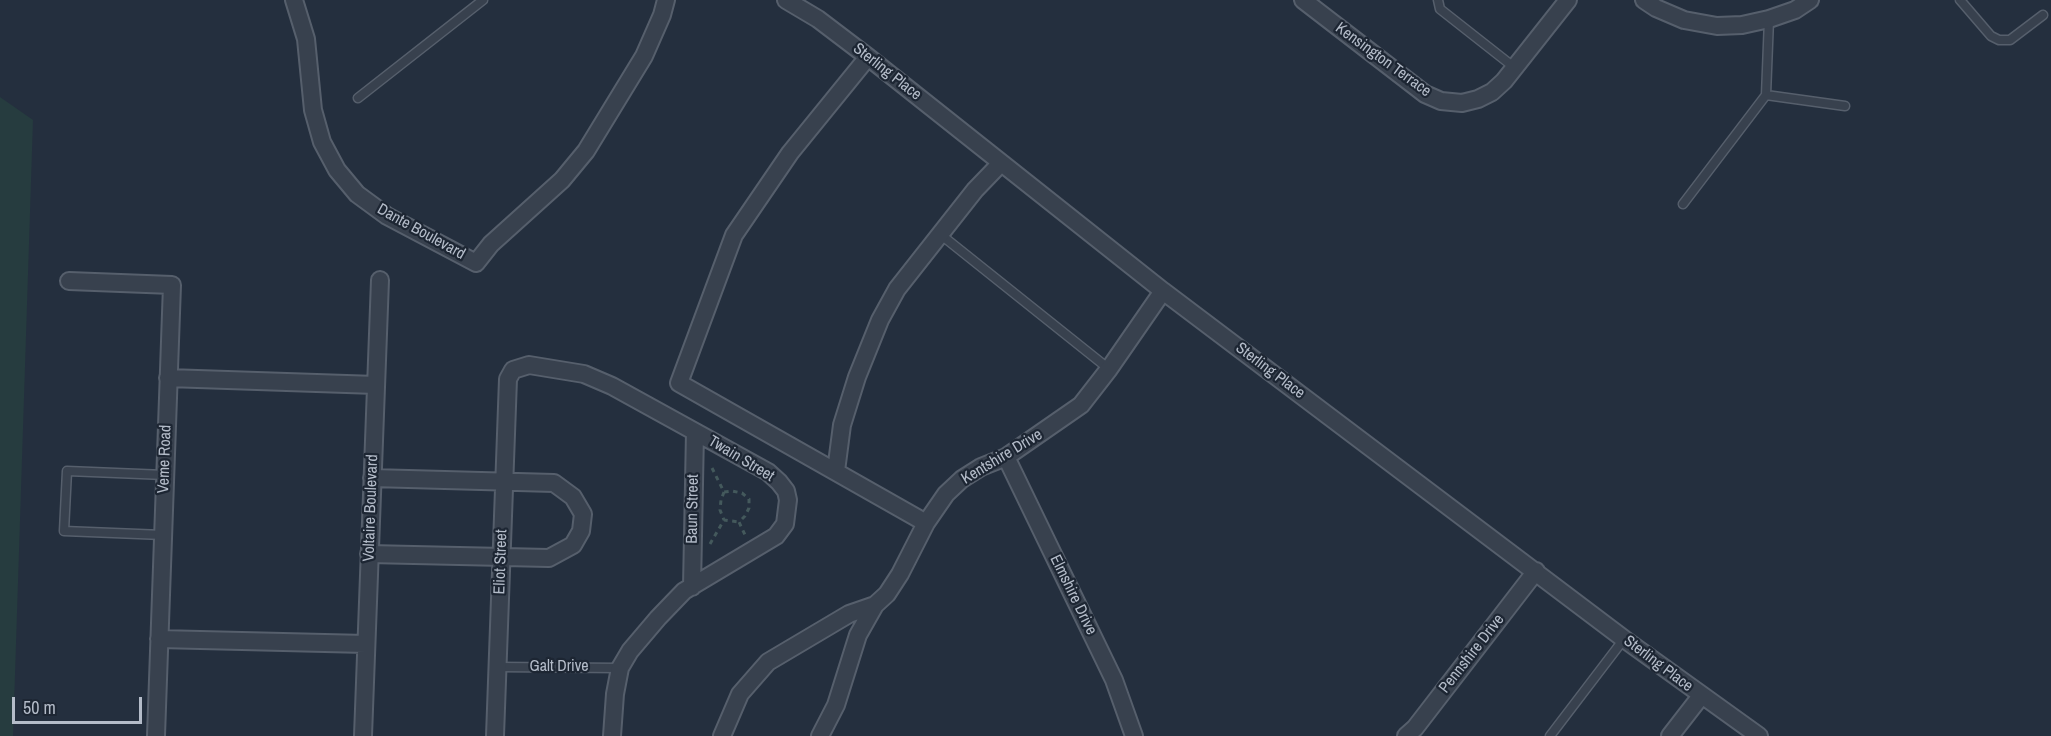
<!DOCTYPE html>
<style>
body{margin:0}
#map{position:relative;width:2051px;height:736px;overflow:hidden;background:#242f3e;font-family:"Archivo Narrow",sans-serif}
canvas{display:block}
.scale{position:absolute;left:12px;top:697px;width:130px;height:27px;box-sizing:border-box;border:3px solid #b4bcc9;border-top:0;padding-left:8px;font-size:18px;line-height:21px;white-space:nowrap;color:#b4bcc9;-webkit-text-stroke:4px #1d2633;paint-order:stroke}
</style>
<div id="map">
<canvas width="2051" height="736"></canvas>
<div class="scale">50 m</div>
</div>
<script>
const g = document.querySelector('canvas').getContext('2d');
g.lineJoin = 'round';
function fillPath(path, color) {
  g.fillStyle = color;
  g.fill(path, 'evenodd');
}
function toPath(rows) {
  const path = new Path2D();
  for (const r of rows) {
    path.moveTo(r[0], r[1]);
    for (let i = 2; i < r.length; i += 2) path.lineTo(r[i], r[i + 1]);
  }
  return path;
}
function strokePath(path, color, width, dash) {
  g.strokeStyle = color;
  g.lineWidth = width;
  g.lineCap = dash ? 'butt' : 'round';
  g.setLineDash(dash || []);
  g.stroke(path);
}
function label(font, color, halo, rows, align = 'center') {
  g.font = font + ' "Archivo Narrow",sans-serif';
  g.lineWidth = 4.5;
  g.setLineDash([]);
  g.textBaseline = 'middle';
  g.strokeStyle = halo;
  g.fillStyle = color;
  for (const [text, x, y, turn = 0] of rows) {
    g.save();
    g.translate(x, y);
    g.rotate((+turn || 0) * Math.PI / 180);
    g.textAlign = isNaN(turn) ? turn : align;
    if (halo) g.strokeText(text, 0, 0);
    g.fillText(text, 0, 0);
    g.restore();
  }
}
fillPath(toPath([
 [0,97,33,120,13,736,0,736]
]), '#263c3f');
const lane = toPath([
 [1438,0,1440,9,1515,68],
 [1960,0,1991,36,1999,40,2010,40,2043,15],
 [1769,19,1766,95,1845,106],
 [358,98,483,0],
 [1683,204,1766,95],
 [940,234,1109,369],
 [163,535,64,531,67,471,165,475],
 [498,667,620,668],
 [1550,736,1624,639]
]);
const street = toPath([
 [294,0,306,39,313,110,322,142,337,170,357,194,387,216,476,263,491,244,562,180,586,151,644,56,662,15,666,0],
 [786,0,818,19,868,57,1163,291,1624,639,1759,736],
 [1303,0,1425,94,1441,101,1462,103,1478,99,1492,92,1504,81,1568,0],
 [1644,0,1656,8,1684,20,1717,26,1742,25,1769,19,1795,10,1810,0],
 [868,57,790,153,734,235,679,383,926,523],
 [69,281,172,285,156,736],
 [168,378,376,385],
 [1006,457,1114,680,1134,736],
 [836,471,842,425,857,377,880,320,897,289,975,190,1001,163],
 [369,554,549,558,573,545,581,531,583,514,573,497,554,483,372,478],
 [692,587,695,432],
 [159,639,366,644],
 [363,736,380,280],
 [495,736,508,379,513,370,529,365,584,374,612,386,768,472,779,482,786,491,788,500,785,524,776,536,684,591,658,618,630,651,620,668,615,694,612,736],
 [722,736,740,694,768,662,849,614,875,605],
 [820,736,836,705,858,635,875,605,887,594,900,574,926,523,946,494,962,479,981,467,1006,457,1081,405,1109,369,1163,291],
 [1406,736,1415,728,1536,571],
 [1670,736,1701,696]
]);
strokePath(lane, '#565f6c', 11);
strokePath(street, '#565f6c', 20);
strokePath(toPath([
 [712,468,724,492,732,491,742,493,749,499,749,508,745,516,739,522,745,535],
 [724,492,721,500,720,510,724,520],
 [710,544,724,520,739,522]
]), '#44595c', 3, [4.5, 4.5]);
strokePath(lane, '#38414e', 8);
strokePath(street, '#38414e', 16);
label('16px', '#b4bcc9', '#1d2633', [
 ["Kensington Terrace",1383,60,36],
 ["Sterling Place",887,72,38],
 ["Dante Boulevard",421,232,29],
 ["Sterling Place",1270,371,37],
 ["Kentshire Drive",1002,457,-31],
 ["Veme Road",165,459,-88],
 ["Twain Street",741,459,31],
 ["Voltaire Boulevard",371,508,-88],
 ["Baun Street",693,509,-89],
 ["Eliot Street",501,562,-88],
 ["Elmshire Drive",1073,595,64],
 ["Pennshire Drive",1472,654,-52],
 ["Sterling Place",1658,664,37],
 ["Galt Drive",559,667]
]);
</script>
